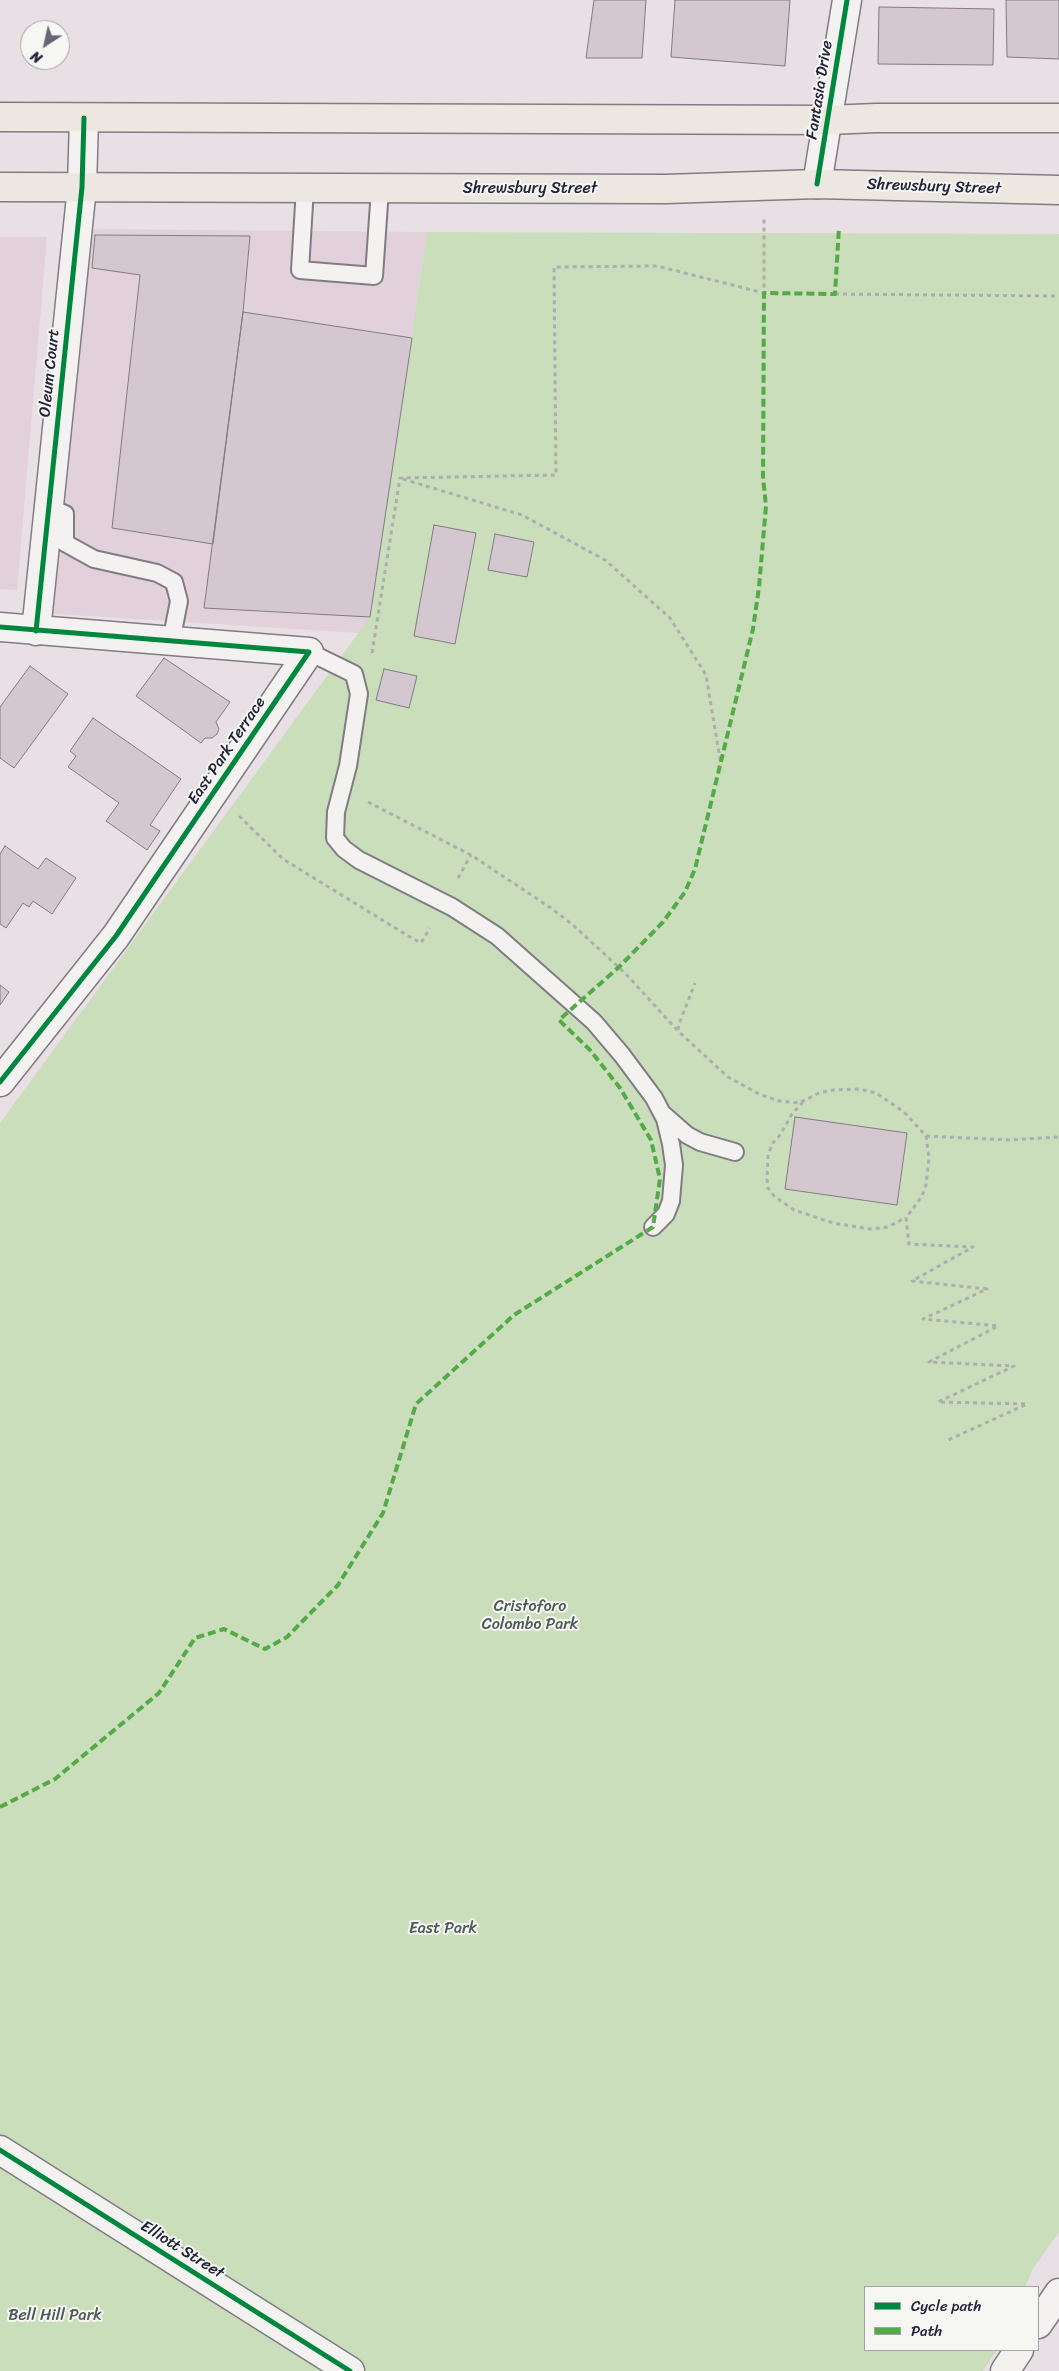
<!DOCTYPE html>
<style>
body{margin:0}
#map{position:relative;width:1059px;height:2371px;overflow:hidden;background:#e8e0e4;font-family:Sriracha,sans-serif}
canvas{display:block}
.legend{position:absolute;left:864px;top:2286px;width:175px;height:65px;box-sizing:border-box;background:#f6f6f2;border:1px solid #a1a1a9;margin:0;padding:6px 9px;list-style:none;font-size:15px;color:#22223b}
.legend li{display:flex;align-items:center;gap:10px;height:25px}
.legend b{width:25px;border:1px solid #a1a1a9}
.north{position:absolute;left:20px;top:20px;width:50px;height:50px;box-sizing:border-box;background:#f6f6f2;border:1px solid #a1a1a9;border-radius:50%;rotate:215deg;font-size:14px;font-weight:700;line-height:20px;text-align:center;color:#22223b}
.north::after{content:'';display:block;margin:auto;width:18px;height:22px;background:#676476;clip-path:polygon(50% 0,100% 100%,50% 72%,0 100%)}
</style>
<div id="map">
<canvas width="1059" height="2371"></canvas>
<ul class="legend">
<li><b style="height:6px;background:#00873e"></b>Cycle path</li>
<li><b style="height:6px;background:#53aa46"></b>Path</li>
</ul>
<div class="north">N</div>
</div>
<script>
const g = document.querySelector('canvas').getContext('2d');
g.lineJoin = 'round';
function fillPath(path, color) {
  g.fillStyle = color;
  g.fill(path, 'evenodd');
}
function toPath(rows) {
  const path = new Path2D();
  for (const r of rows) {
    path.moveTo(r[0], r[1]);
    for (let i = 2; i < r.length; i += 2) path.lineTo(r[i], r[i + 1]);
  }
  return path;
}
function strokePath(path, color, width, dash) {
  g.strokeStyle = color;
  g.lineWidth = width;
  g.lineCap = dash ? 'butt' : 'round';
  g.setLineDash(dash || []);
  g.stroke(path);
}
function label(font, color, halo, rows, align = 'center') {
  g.font = font + ' Sriracha,sans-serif';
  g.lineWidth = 4;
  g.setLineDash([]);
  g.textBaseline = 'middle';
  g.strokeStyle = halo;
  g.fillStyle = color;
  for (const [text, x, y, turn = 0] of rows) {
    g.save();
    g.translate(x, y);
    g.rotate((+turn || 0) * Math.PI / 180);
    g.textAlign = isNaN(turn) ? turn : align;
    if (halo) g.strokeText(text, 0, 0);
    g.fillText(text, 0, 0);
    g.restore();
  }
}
fillPath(toPath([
 [91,229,427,232,370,617,359,633,43,613],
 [0,237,47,237,17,590,0,589]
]), '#e2d1da');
fillPath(toPath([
 [427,232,1059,234,1059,2232,1032,2270,1025,2287,865,2287,865,2350,997,2350,983,2371,0,2371,0,1123,370,617]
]), '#cadebb');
const building = toPath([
 [594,0,646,0,642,58,586,58,594,0],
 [675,0,790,0,785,66,671,57,675,0],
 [1006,0,1059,0,1059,59,1007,57,1006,0],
 [879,7,994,9,993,65,878,64,879,7],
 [95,235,250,236,243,312,213,544,112,528,140,275,92,268,95,235],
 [243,312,412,338,370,617,204,608,243,312],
 [434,525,476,533,455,644,414,636,434,525],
 [495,534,534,542,527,577,488,570,495,534],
 [164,658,230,702,216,722,219,729,217,734,212,738,205,738,201,743,136,696,164,658],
 [30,666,68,694,14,768,0,758,0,707,30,666],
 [384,669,417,676,409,708,376,700,384,669],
 [93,718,181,779,150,825,160,831,147,850,106,821,119,803,68,767,76,756,70,751,93,718],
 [5,846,38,869,46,858,76,878,52,914,33,901,29,907,23,903,6,928,0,924,0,854,5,846],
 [0,985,9,992,0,1005,0,985],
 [795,1117,907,1133,897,1205,785,1189,795,1117]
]);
fillPath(building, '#d5c7cf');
strokePath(building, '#807c83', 1);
const service = toPath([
 [305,188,300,270,374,276,380,189],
 [49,507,65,514,65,543,94,559,157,573,174,582,179,601,171,642],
 [309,652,354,674,359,694,348,766,336,812,335,838,344,849,359,860,452,907,497,936,594,1022,622,1055,654,1098,665,1119,671,1144,674,1165,671,1201,666,1214,653,1227],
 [663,1114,687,1135,700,1142,735,1152]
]);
const minor = toPath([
 [817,184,847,0],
 [0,627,309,652,116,936,0,1082],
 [36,631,82,187,84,118],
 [0,2150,350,2371],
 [1038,2324,1059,2293],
 [1005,2371,1019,2350]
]);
const primary = toPath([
 [0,117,828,120,876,118,1059,118],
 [0,187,666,189,817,184,1059,190]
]);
strokePath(service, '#807c83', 20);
strokePath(minor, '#807c83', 31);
strokePath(primary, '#807c83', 31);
strokePath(toPath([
 [835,294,1059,296],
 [403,479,522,515,605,560,670,618,706,675,721,765],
 [372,653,400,478,556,475,554,267,657,266,764,293,764,218],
 [368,802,471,855,551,908,573,925,626,974,678,1031,728,1077,759,1094,779,1101,799,1103,819,1093,833,1090,859,1089,876,1093,904,1112,926,1136,929,1158,926,1185,922,1196,906,1218,909,1244,973,1247,912,1281,987,1289,923,1319,998,1326,929,1362,1014,1366,938,1402,1027,1404,946,1441],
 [239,816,283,859,405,934,421,943,430,928],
 [458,878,471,855],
 [678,1030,679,1024,695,983],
 [803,1102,792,1114,780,1135,772,1144,768,1156,767,1179,768,1188,774,1196,794,1210,833,1223,870,1229,888,1227,905,1218],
 [926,1136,1010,1140,1059,1137]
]), '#aeadaf', 3, [4, 4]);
strokePath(service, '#f3f2f1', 16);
strokePath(minor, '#f3f2f1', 28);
strokePath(primary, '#ece8e1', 28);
strokePath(toPath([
 [0,1807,55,1779,159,1693,195,1638,224,1629,265,1649,287,1637,338,1585,383,1513,416,1404,514,1315,653,1227,660,1179,651,1140,620,1088,590,1050,559,1020,619,967,663,922,685,892,695,869,753,629,759,587,766,506,763,477,764,293,835,294,839,227]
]), '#53aa46', 4, [8, 4]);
strokePath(toPath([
 [817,184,847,0],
 [0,627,309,652,116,936,0,1082],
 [36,631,82,187,84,118],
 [0,2150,350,2371]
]), '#00873e', 5);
label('16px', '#22223b', '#f6f6f2', [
 ["Fantasia Drive",820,90,-81],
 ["Shrewsbury Street",934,187,2],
 ["Shrewsbury Street",530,189],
 ["Oleum Court",50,373,-84],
 ["East Park Terrace",227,751,-56],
 ["Elliott Street",182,2250,32]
]);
label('16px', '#4d5a58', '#f6f6f2', [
 ["Cristoforo",530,1607],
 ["Colombo Park",530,1625],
 ["East Park",443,1929],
 ["Bell Hill Park",55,2316]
]);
</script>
